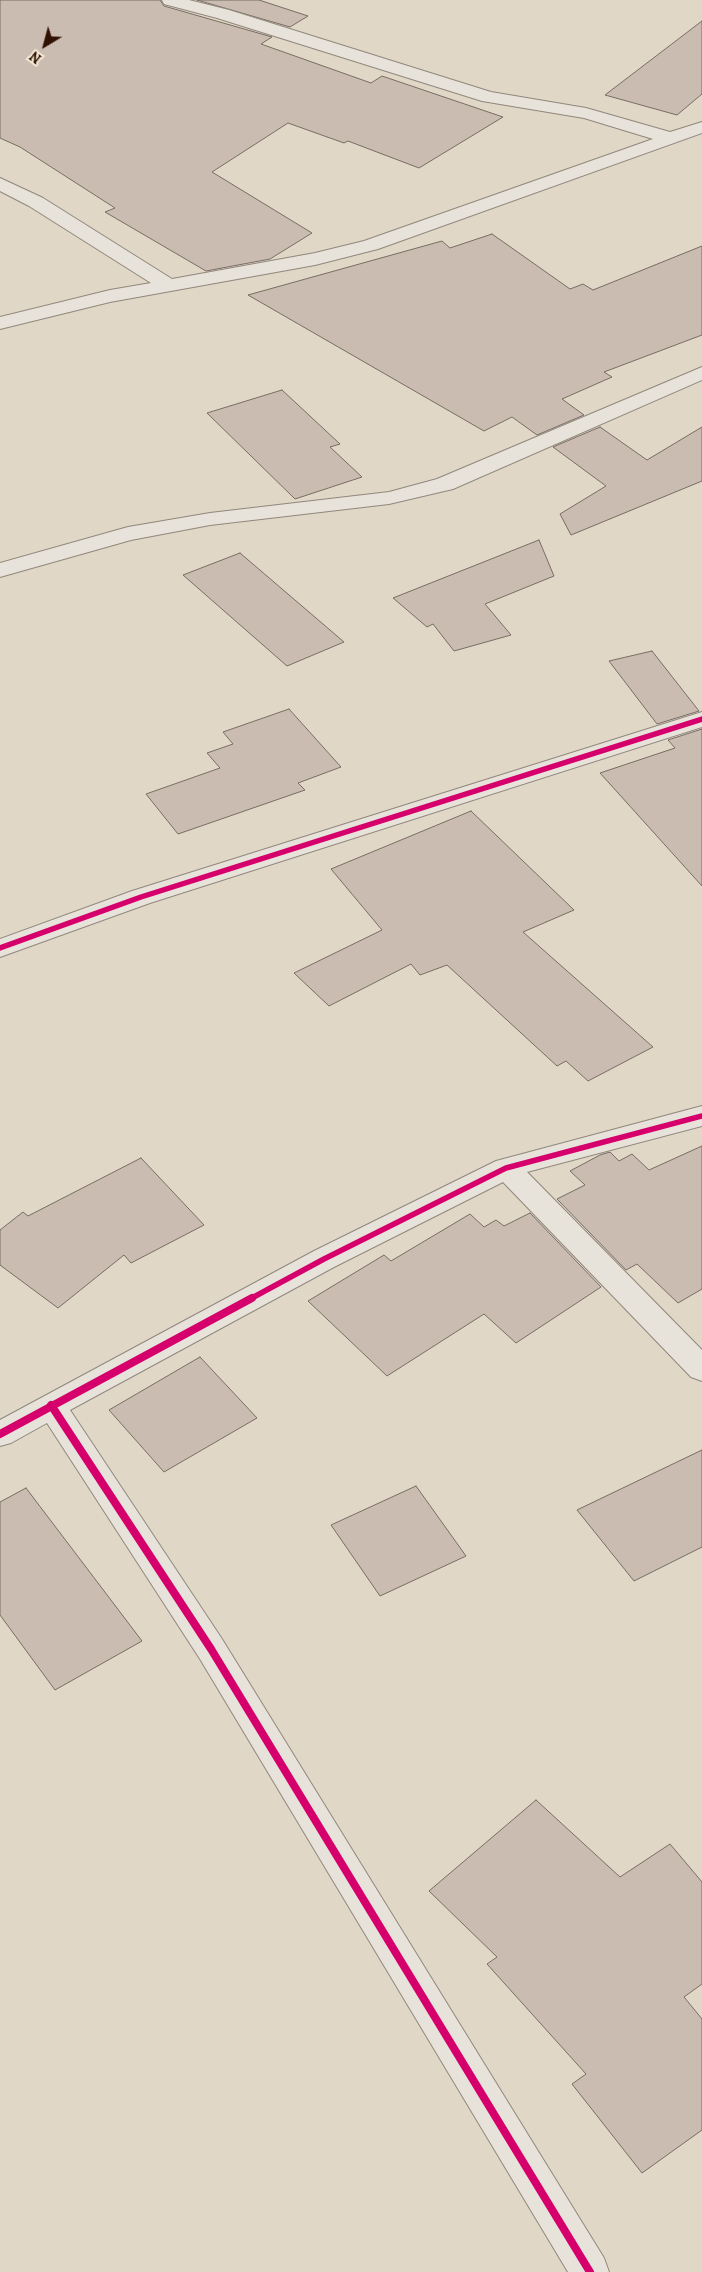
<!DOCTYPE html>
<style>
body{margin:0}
#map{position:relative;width:702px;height:2272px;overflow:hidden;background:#e0d7c6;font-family:Alegreya,serif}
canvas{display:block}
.north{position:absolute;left:20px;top:20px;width:50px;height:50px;-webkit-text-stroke:4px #f2e7d3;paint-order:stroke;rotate:217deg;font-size:14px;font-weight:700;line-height:20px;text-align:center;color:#301103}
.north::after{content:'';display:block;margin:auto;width:18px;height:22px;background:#301103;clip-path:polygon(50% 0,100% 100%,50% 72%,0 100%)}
</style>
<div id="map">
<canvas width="702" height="2272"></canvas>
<div class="north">N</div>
</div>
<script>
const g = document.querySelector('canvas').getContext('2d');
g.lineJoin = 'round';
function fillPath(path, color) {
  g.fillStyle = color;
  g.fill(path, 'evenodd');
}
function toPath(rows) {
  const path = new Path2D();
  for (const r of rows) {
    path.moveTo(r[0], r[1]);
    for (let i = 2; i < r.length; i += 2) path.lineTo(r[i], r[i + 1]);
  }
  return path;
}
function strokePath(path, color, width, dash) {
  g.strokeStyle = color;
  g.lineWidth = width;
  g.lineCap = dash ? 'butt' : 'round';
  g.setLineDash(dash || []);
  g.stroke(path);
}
const building = toPath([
 [0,0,160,0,164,6,272,37,261,44,371,83,382,76,503,117,419,168,348,141,344,143,288,123,212,172,312,233,270,259,206,271,105,212,115,208,20,147,0,138,0,0],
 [197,0,259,0,308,16,290,27,197,0],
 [702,21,702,94,677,115,605,95,702,21],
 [492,234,570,289,583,284,593,290,702,246,702,335,604,372,612,377,562,399,584,415,537,435,512,417,484,431,248,295,442,241,450,248,492,234],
 [282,390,340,444,330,447,362,477,295,499,207,413,282,390],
 [600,427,647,460,702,427,702,481,571,535,560,514,606,486,553,447,600,427],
 [539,540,554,576,485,604,511,635,454,651,433,624,427,627,393,598,539,540],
 [240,553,344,642,287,666,183,575,240,553],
 [652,651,699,711,657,724,609,661,652,651],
 [289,709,341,767,298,783,305,790,178,834,146,794,220,768,207,753,233,744,223,732,289,709],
 [702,729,702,886,600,773,675,748,668,740,702,729],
 [471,811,574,910,523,932,653,1047,588,1081,566,1061,557,1066,447,965,420,975,411,964,329,1006,294,973,382,930,331,869,471,811],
 [702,1146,702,1289,678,1303,637,1264,626,1270,557,1199,585,1185,570,1171,600,1155,610,1152,619,1161,632,1154,649,1170,702,1146],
 [141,1158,204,1225,131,1263,124,1255,58,1308,0,1265,0,1230,23,1212,28,1216,141,1158],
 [530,1213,601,1287,516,1343,484,1314,387,1376,308,1301,384,1255,391,1261,470,1214,484,1227,496,1220,504,1226,530,1213],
 [200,1357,257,1418,164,1472,109,1410,200,1357],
 [702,1450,702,1547,634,1581,577,1510,702,1450],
 [416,1486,466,1556,380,1596,331,1525,416,1486],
 [26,1488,142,1641,55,1690,0,1615,0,1502,26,1488],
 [536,1800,620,1877,670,1844,702,1882,702,1984,684,1997,702,2019,702,2130,642,2173,572,2084,586,2074,487,1964,497,1957,429,1891,536,1800]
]);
fillPath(building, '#cbbcb1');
strokePath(building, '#776d63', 1);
const minor = toPath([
 [162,0,189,0,229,10,491,92,586,108,670,132,702,122,702,133,378,249,315,265,110,302,0,329,0,317,110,290,151,283,29,206,0,191,0,178,43,198,172,279,315,253,364,241,653,139,584,118,482,101,217,18,164,4,162,0],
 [702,367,702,380,453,489,389,504,210,525,131,540,0,577,0,563,128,527,210,513,389,492,437,479,702,367],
 [702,712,702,727,150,903,0,957,0,939,132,891,702,712],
 [702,1106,702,1126,527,1172,702,1350,702,1381,691,1377,503,1182,334,1267,70,1410,222,1639,604,2258,609,2272,568,2272,200,1659,47,1423,11,1443,0,1446,0,1420,314,1251,496,1161,702,1106]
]);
strokePath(minor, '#91877c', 2);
fillPath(minor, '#e7e2da');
strokePath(toPath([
 [0,948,141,897,702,719],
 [250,1299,324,1259,506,1168,702,1116]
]), '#d6006c', 5.5);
strokePath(toPath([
 [51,1405,211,1649,590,2272],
 [0,1434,252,1298]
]), '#d6006c', 8);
</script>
